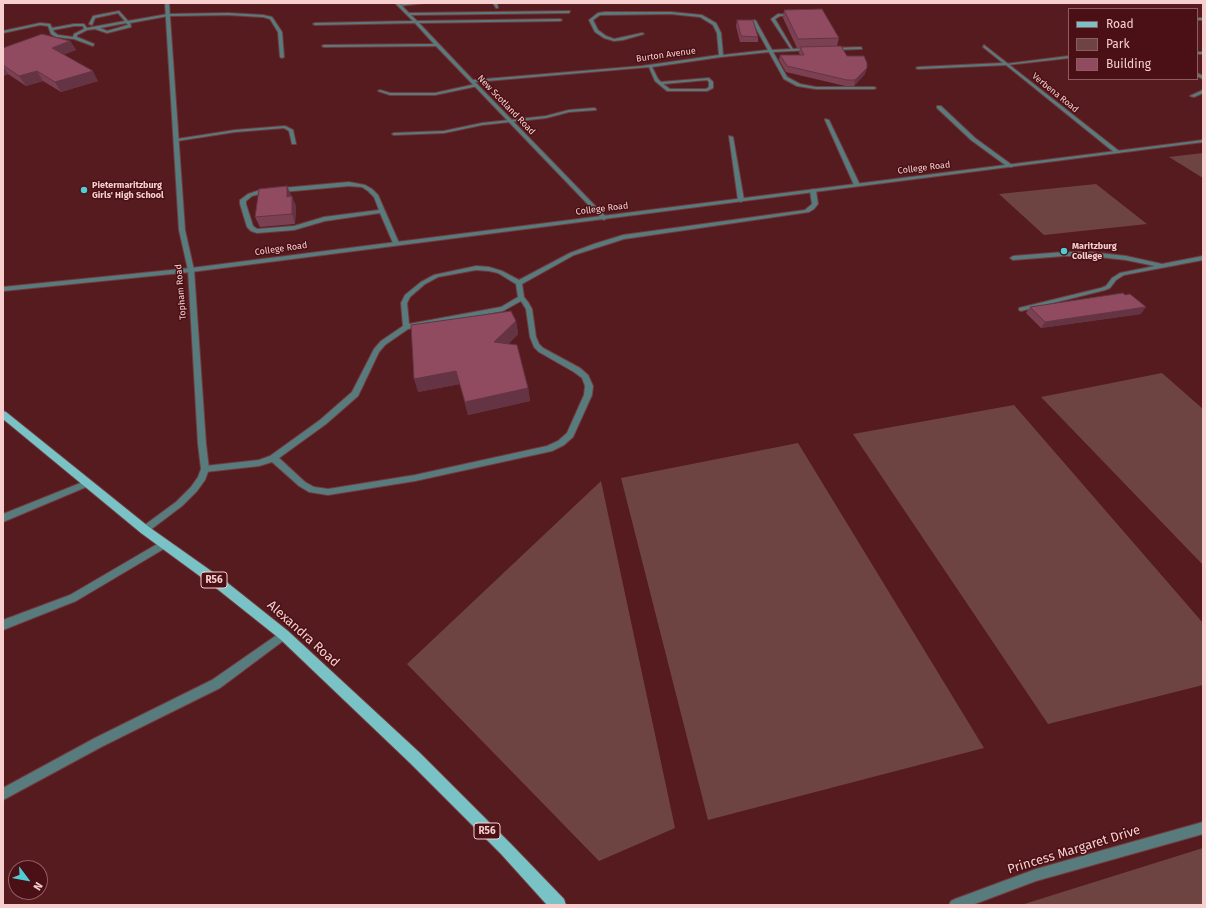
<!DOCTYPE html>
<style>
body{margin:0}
#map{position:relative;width:1206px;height:908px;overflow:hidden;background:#561b1e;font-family:"Fira Sans",sans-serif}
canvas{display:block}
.frame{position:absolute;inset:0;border:4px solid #f6cfce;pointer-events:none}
.legend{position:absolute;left:1068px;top:8px;width:130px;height:72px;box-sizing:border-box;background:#4a1015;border:1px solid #8f5c5f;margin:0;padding:5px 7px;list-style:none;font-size:12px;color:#f6cfce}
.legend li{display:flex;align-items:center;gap:8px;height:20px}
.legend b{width:20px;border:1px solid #8f5c5f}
.north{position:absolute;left:8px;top:860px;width:40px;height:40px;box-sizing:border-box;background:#4a1015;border:1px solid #8f5c5f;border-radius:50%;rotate:122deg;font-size:11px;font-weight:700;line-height:16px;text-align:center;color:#f6cfce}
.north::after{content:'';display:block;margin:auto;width:14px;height:18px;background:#51ccd3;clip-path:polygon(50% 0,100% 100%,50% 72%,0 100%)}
</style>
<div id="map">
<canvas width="1206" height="908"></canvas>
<div class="frame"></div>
<ul class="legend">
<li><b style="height:5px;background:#79c3c7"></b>Road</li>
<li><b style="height:11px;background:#6e4443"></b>Park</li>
<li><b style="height:11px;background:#904b61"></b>Building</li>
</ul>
<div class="north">N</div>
</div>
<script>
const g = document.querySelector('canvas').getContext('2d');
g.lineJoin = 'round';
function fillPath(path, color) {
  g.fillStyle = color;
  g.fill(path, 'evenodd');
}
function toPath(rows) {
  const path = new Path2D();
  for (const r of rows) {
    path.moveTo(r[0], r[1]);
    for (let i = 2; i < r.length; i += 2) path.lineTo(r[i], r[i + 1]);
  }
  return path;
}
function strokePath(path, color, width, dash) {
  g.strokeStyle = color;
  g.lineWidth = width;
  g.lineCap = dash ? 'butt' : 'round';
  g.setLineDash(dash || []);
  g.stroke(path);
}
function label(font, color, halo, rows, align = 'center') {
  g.font = font + ' "Fira Sans",sans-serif';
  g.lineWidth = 3;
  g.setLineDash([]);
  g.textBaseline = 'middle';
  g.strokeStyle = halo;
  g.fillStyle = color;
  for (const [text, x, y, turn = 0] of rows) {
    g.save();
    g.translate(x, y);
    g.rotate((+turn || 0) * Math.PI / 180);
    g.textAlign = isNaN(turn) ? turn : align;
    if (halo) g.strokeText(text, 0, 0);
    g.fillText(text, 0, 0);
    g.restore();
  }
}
fillPath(toPath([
 [1203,153,1203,178,1169,157],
 [1096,184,1147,224,1044,235,999,194],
 [1162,373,1203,409,1203,565,1041,397],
 [1014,405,1203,623,1203,685,1048,724,853,434],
 [798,443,984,748,708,820,621,478],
 [601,481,675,828,599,861,407,664],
 [1203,848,1203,905,1021,905]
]), '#6e4443');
const service = toPath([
 [410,3,425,3,399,6,397,5,410,3],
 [119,11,128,21,168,14,228,13,263,15,272,17,282,32,284,57,282,58,280,57,278,32,270,19,263,17,228,15,168,16,130,23,131,27,107,33,95,29,87,30,77,35,77,37,94,44,93,46,74,39,56,37,51,34,48,26,40,25,3,33,3,31,40,23,50,24,52,28,74,24,84,24,87,28,125,21,118,13,95,18,92,25,89,24,93,16,119,11],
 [126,23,128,25,107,31,100,28,126,23],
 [74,26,83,26,84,29,74,34,73,37,58,35,54,32,53,30,74,26],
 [778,14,796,15,780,16,775,19,794,51,792,51,771,19,778,14],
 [1069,56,1069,58,1007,65,1005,64,1069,56],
 [476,84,478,85,478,86,435,95,390,95,378,91,380,90,390,93,435,93,476,84],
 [594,108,596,109,596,110,569,112,546,118,482,125,444,133,394,135,392,134,394,133,444,131,482,123,546,116,569,110,594,108],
 [825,119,829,120,860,185,859,186,854,185,825,120,825,119],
 [285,126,293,130,296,144,292,144,289,131,284,128,235,132,177,141,175,140,177,139,235,130,285,126],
 [729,136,733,137,744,200,741,202,738,200,729,136],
 [349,182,365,185,372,189,378,195,399,243,398,244,396,245,393,243,380,213,325,221,294,230,257,233,251,231,247,227,240,204,240,200,248,194,260,190,349,182],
 [349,186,362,187,368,191,374,197,379,210,324,217,294,226,257,229,253,226,246,204,246,201,252,196,260,194,349,186],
 [813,189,816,191,818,204,814,209,809,212,624,239,574,255,522,284,524,297,528,302,532,309,536,337,539,344,543,348,580,368,588,375,593,386,592,395,573,437,564,445,552,451,415,481,328,495,309,492,299,486,272,462,259,466,205,472,202,471,201,469,202,467,205,466,259,460,270,456,320,420,352,392,374,349,381,341,403,326,401,303,405,295,421,282,434,275,476,266,489,267,502,271,519,280,570,253,594,244,623,235,805,210,812,204,810,191,813,189],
 [476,270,489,271,498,273,516,284,518,297,501,307,409,324,407,303,410,297,425,284,438,277,476,270],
 [521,301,526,309,530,337,534,347,539,352,574,372,582,378,585,386,584,395,567,433,558,441,547,446,415,475,328,489,314,487,305,482,279,458,326,424,358,396,379,352,385,345,408,329,503,311,521,301],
 [1064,252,1090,252,1126,256,1162,264,1203,256,1203,260,1124,275,1116,280,1110,288,1105,290,1021,311,1019,310,1019,308,1101,288,1106,286,1112,278,1120,273,1155,266,1126,260,1090,256,1064,256,1013,260,1010,258,1013,256,1064,252],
 [88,480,91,481,92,483,91,485,3,522,3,514,88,480],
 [164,540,167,541,168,544,167,547,76,601,3,630,3,620,70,595,164,540],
 [284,630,287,632,289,635,287,638,220,688,103,746,3,800,3,788,95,738,212,680,284,630]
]);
const minor = toPath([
 [165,3,169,3,185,230,194,270,206,444,209,469,205,480,197,491,182,506,145,534,142,533,141,530,142,527,176,502,191,487,198,477,201,469,198,444,188,270,179,230,165,3],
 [395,3,399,3,409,13,570,11,569,13,411,15,417,21,560,19,562,20,560,21,419,23,473,80,642,66,719,55,717,33,713,25,700,17,671,14,600,15,593,20,598,30,606,36,614,39,642,33,644,34,623,40,614,41,604,38,595,32,589,20,598,13,605,12,671,12,702,15,716,23,721,33,723,55,768,50,752,21,754,20,756,21,772,50,811,48,810,50,773,52,787,77,800,84,816,87,874,87,876,88,874,89,816,89,797,86,784,79,769,52,721,57,652,67,658,79,661,82,709,78,713,82,713,88,707,91,667,91,655,81,649,67,475,82,606,217,607,218,604,220,602,219,436,46,324,47,322,46,324,45,434,44,415,23,315,25,313,24,315,23,413,21,395,3],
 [707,80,709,82,709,87,706,89,670,89,663,84,707,80],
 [493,3,497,3,498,8,496,8,493,3],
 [1197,18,1203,18,1203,20,1197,20,1197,18],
 [984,45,1119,151,1119,153,1115,153,1006,65,918,69,916,68,918,67,1003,63,983,47,984,45],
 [861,47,862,49,832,50,830,49,832,48,861,47],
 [1197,52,1203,52,1203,54,1197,54,1197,52],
 [1197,73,1203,76,1203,79,1197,76,1197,73],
 [1203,90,1203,93,1194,97,1190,96,1203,90],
 [937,106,941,106,975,138,1012,165,1012,167,1008,167,971,140,937,108,937,106],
 [1203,822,1203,834,1036,881,972,905,949,905,951,901,955,899,1036,869,1203,822]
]);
const tertiary = toPath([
 [1203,140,1203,142,191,272,3,291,3,287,191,268,1203,140]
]);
const primary = toPath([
 [3,411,6,412,149,527,224,580,288,631,420,753,511,844,564,899,566,905,547,905,501,854,410,763,280,639,216,588,141,533,3,419,3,411]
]);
strokePath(service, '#733b3e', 2);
strokePath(minor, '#733b3e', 2);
strokePath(tertiary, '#733b3e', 2);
strokePath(primary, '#733b3e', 2);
fillPath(service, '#587b7d');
fillPath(minor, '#587b7d');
fillPath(tertiary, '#587b7d');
fillPath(primary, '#79c3c7');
fillPath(toPath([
 [784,10,839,38,837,46,865,74,854,86,845,86,786,72,779,60,780,55,800,55,799,53,800,48,797,48,783,18],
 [737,20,758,37,758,42,740,42,736,26],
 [70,41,76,50,64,54,98,81,61,92,43,81,26,86,8,74,3,76,3,48],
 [287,186,291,196,296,206,295,224,260,227,255,217],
 [1125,295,1141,314,1041,328,1026,313,1030,307],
 [516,321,518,334,508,344,528,388,530,401,468,415,460,384,418,392]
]), '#7c4053');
fillPath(toPath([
 [70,41,76,50,58,57,52,48],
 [3,66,8,74,3,76],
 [867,68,865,74,854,86,855,80],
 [37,71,43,81,26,86,19,76],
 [93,71,98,81,61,92,55,82],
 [287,186,291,195,290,207,287,197],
 [292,196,296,206,295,224,292,214],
 [1146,307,1141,314,1041,328,1045,322],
 [516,321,518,334,497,356,494,342],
 [456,371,460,384,418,392,414,379],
 [528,388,530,401,468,415,465,402]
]), '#653444');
const building = toPath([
 [822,9,839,38,798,39,784,10,822,9],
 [737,20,753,20,758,37,741,36,737,20],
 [42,34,70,41,52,48,93,71,55,82,37,71,19,76,3,65,3,48,42,34],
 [841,46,847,56,864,56,867,63,867,68,855,80,847,80,787,66,780,55,804,55,800,47,841,46],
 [287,186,287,197,292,196,292,214,255,217,259,189,287,186],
 [1123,293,1125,295,1130,294,1146,307,1045,322,1030,307,1123,293],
 [511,311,516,321,494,342,517,345,528,388,465,402,456,371,414,379,411,325,511,311]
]);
fillPath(building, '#904b61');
strokePath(building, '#653444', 1);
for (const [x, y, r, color] of [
 [84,190,4,"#51ccd3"],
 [1064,251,4,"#51ccd3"]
]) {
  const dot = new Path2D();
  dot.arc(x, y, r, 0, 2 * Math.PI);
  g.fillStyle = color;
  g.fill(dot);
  strokePath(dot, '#4a1015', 1.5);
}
label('9px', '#f6cfce', '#4a1015', [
 ["Burton Avenue",666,55,-8],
 ["Verbena Road",1055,93,39],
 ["New Scotland Road",506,105,46],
 ["College Road",924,168,-7],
 ["College Road",602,209,-7],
 ["College Road",281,249,-8],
 ["Topham Road",181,292,-95]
]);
label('bold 9px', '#f6cfce', '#4a1015', [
 ["Pietermaritzburg",92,185],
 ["Girls' High School",92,195],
 ["Maritzburg",1072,246],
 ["College",1072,256]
], 'left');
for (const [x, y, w] of [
 [214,580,26],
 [487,831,26]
]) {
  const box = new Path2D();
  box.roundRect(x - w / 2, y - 8, w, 16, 3);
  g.fillStyle = '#4a1015';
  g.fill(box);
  strokePath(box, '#f6cfce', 1);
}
label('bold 10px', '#f6cfce', null, [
 ["R56",214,580],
 ["R56",487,831]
]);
label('13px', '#f6cfce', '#4a1015', [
 ["Alexandra Road",303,634,42],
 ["Princess Margaret Drive",1074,850,-17]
]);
</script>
